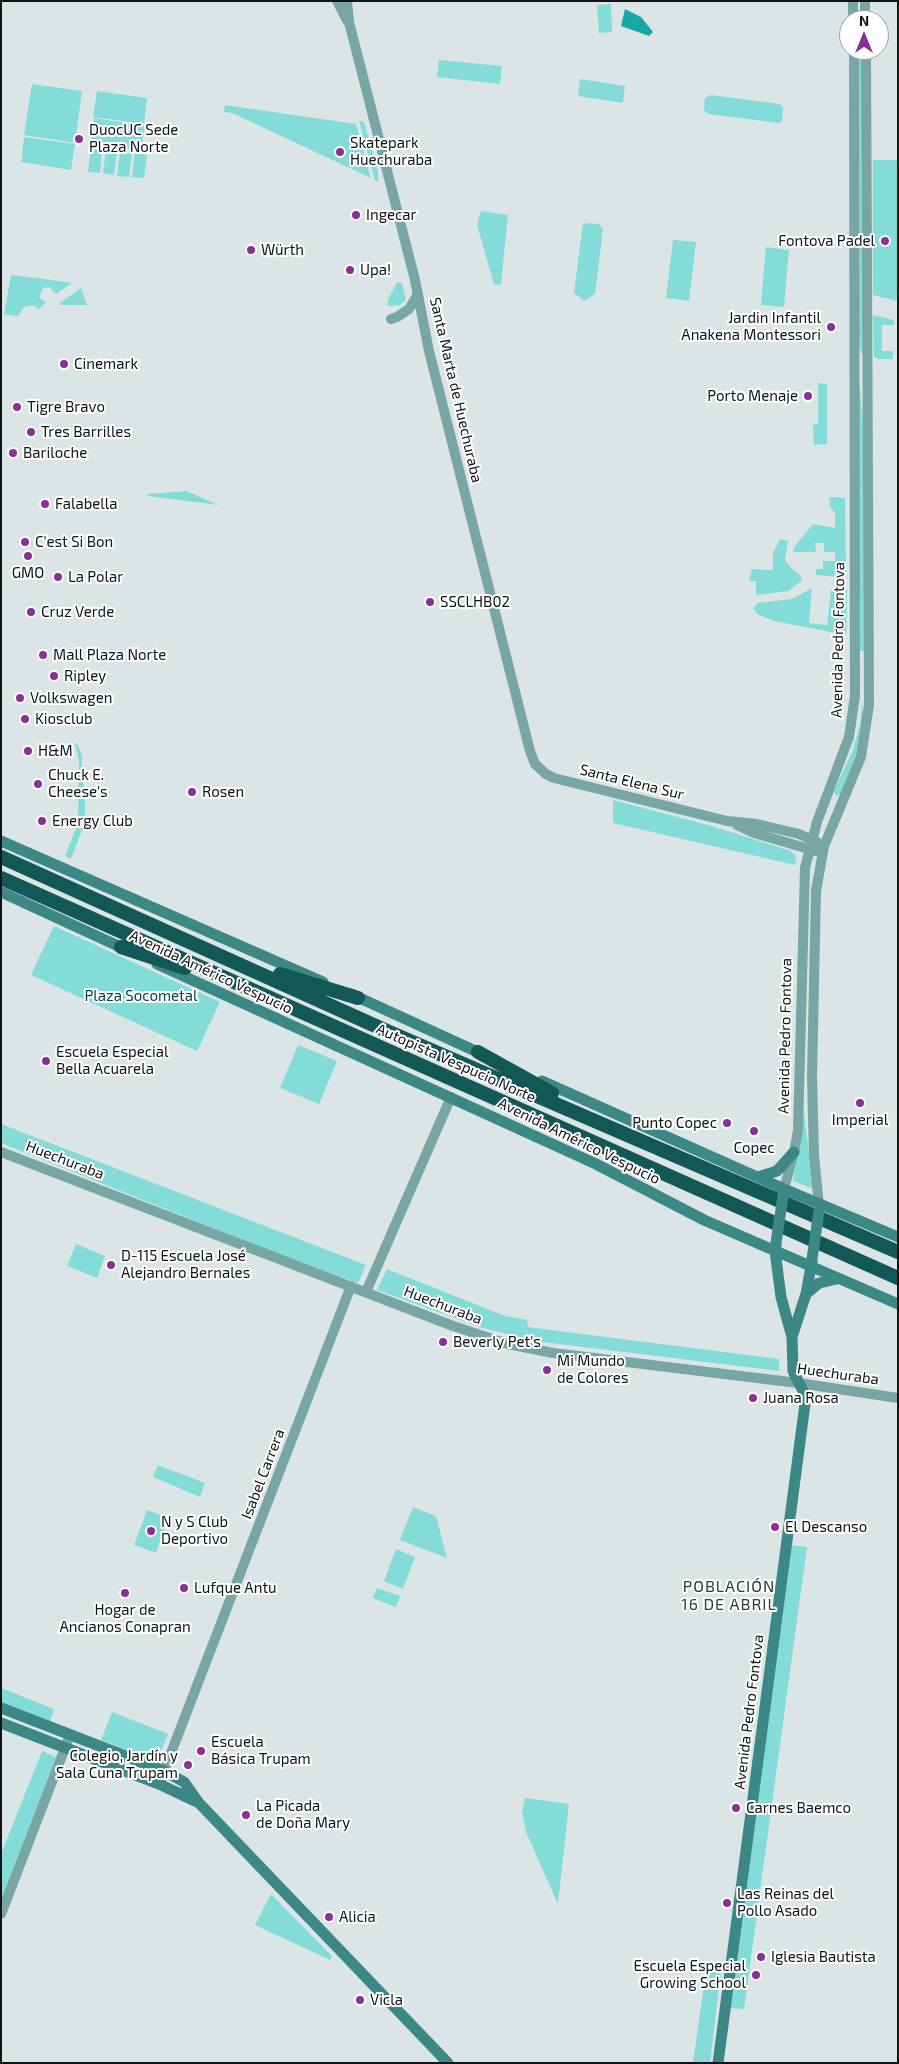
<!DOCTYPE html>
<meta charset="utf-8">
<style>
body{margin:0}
#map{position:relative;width:899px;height:2064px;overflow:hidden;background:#dce5e5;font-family:"Exo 2",sans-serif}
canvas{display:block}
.frame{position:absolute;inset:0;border:2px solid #111414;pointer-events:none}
.north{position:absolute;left:839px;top:10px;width:50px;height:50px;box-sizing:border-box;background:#fff;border:1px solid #a0a1a1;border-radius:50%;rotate:0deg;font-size:14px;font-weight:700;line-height:20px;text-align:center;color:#111414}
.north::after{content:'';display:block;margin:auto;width:18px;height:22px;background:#8a2f9a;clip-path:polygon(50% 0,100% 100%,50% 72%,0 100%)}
</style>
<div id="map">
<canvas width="899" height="2064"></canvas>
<div class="frame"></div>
<div class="north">N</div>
</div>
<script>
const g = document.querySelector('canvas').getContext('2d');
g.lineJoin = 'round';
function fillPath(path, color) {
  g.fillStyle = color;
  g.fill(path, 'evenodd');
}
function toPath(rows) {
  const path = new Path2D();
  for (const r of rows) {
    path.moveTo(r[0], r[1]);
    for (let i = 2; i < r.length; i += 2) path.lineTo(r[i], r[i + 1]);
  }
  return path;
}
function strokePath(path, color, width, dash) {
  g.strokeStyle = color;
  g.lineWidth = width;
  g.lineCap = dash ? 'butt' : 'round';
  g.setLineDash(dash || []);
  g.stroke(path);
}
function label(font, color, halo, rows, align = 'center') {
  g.font = font + ' "Exo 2",sans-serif';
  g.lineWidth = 4;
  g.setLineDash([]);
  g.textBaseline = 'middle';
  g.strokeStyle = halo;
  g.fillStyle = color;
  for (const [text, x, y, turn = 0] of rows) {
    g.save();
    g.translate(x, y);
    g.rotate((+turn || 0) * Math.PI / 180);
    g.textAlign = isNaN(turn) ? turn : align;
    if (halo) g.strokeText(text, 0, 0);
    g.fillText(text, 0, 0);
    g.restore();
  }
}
fillPath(toPath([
 [611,4,612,32,599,33,597,5],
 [857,50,861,50,863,354,861,353,858,335],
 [439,60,502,66,500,84,437,77],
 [580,79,625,86,623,103,578,96],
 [32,84,82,91,75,143,24,135],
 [97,91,147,98,144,124,93,117],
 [711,95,780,104,783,108,782,121,779,123,708,114,704,110,705,98],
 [225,105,356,124,371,178,232,113,224,112],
 [94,118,145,126,141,151,91,144],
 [359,121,363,121,365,125,378,171,378,181,375,181],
 [24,137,75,144,71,170,21,162],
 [91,148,102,149,100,173,88,172],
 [106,149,117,151,114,175,103,173],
 [120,152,132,153,129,177,117,176],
 [135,153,147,155,144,178,132,177],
 [873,160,898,160,898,301,873,295],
 [481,211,508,215,501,285,494,284,477,225],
 [587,223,599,224,603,230,595,294,584,301,574,293,582,230,583,225],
 [673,240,696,242,689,301,666,298],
 [766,247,789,250,784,307,761,305],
 [11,275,44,279,72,283,56,294,49,287,43,288,39,298,46,302,39,309,33,305,24,307,18,316,15,316,4,314],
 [397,282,402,283,406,300,400,305,388,306,388,300],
 [81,288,87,305,60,305,60,303],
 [873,315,894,320,894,325,882,325,882,351,893,351,893,359,878,359,874,357],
 [818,383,827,384,827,444,814,445,813,425,818,424],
 [858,387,860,387,863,427,864,651,857,651],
 [187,491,218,505,148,496,148,494],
 [829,497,845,498,846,578,816,575,816,569,823,569,823,561,835,561,835,552,824,552,824,543,815,543,816,552,793,552,795,546,813,524,835,528,835,513,830,507],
 [780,539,788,541,785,560,791,568,801,576,802,580,789,591,756,595,756,581,749,581,752,569,773,570,773,553],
 [812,588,809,623,827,625,831,590,847,590,846,635,774,621,757,614,754,608,757,603,792,599],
 [862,699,863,716,858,748,851,774,841,794,836,796,834,791,852,752,860,726],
 [75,743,77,744,82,755,82,778,85,791,85,816,84,825,71,859,65,856,78,823,79,761],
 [613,800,712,826,791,851,796,857,795,865,613,823],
 [54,926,220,1002,197,1051,31,975],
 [298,1045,337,1061,319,1104,280,1088],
 [804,1112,811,1171,813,1189,793,1181],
 [1,1124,366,1265,358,1283,305,1265,1,1143],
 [76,1244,105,1256,97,1278,67,1266],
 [387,1269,505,1316,527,1320,528,1327,779,1359,779,1371,534,1341,483,1328,377,1290],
 [158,1465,205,1483,200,1497,153,1477],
 [413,1507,436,1516,447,1558,400,1540],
 [147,1510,169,1518,156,1553,134,1545],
 [790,1545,807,1547,744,2009,729,2008],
 [396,1549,415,1557,403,1589,384,1581],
 [377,1588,400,1596,396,1607,373,1598],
 [1,1688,54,1709,49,1724,1,1705],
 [112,1712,168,1734,157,1762,101,1740],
 [42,1751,56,1757,1,1900,1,1854],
 [525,1798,569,1804,558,1904,526,1832,522,1812],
 [271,1894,332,1956,330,1960,255,1925],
 [706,1970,721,1972,710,2063,693,2063]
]), '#84dcd9');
fillPath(toPath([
 [625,9,641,17,653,32,649,36,621,26]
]), '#17a7a5');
strokePath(toPath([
 [337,1,348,22],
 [347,1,349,22,415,280,429,351,530,751,535,764,546,774,554,778,727,821,757,824,799,834,817,842],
 [853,1,853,20],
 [865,1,865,20],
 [391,319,397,317,409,309,418,294],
 [737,825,754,833,816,851],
 [1,1152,453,1326,508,1344,553,1353,798,1383,898,1398],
 [784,1189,794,1152,798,1130,805,868,817,822,849,737,855,696,854,50],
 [819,1205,814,1156,812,1076,816,891,824,846,861,757,869,705,866,50],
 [366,1292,451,1097],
 [159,1784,351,1286],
 [1,1914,70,1735]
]), '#78a6a4', 10);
strokePath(toPath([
 [1,841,323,982],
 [1,892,129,951],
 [157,964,596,1164,704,1220,898,1304],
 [351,994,484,1055],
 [542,1081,784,1189,898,1237],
 [758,1177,777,1171,794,1152],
 [806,1294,819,1283,837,1279],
 [792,1337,806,1294,812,1261],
 [1,1708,164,1771,184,1782,199,1803,448,2063],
 [1,1723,159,1784,197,1802],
 [718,2063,805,1404,803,1391,793,1371,792,1337,781,1297,775,1251,776,1245]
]), '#3c8886', 11);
strokePath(toPath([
 [1,857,389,1032,898,1252],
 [1,878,898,1278],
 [121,947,185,968],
 [280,974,358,998],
 [478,1052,552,1093]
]), '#125857', 14);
strokePath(toPath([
 [776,1243,783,1196],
 [812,1259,819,1211]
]), '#3c8886', 11);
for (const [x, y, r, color] of [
 [79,139,5,"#8a2f9a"],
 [340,152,5,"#8a2f9a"],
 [356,215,5,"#8a2f9a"],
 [885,241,5,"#8a2f9a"],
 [251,250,5,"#8a2f9a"],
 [350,270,5,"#8a2f9a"],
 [831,327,5,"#8a2f9a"],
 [64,364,5,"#8a2f9a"],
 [808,396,5,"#8a2f9a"],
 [17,407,5,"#8a2f9a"],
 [31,432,5,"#8a2f9a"],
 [13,453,5,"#8a2f9a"],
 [45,504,5,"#8a2f9a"],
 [25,542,5,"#8a2f9a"],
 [28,556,5,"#8a2f9a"],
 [58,577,5,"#8a2f9a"],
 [430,602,5,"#8a2f9a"],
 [31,612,5,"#8a2f9a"],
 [43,655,5,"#8a2f9a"],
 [54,676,5,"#8a2f9a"],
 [20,698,5,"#8a2f9a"],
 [25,719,5,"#8a2f9a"],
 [28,751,5,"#8a2f9a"],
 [38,784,5,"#8a2f9a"],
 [192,792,5,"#8a2f9a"],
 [42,821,5,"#8a2f9a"],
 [46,1061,5,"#8a2f9a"],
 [860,1103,5,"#8a2f9a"],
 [727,1123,5,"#8a2f9a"],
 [754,1131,5,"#8a2f9a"],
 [111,1265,5,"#8a2f9a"],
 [443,1342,5,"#8a2f9a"],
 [547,1370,5,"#8a2f9a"],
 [753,1398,5,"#8a2f9a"],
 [775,1527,5,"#8a2f9a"],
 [151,1531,5,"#8a2f9a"],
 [184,1588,5,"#8a2f9a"],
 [125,1593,5,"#8a2f9a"],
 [201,1751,5,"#8a2f9a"],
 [188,1765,5,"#8a2f9a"],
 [736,1808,5,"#8a2f9a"],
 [246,1815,5,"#8a2f9a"],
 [727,1903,5,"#8a2f9a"],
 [329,1917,5,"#8a2f9a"],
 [761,1957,5,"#8a2f9a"],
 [756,1975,5,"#8a2f9a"],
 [360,2000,5,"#8a2f9a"]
]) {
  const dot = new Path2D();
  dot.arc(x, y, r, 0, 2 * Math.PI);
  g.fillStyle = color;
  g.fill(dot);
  strokePath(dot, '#fff', 2);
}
label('15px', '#111414', '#fff', [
 ["DuocUC Sede",89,130],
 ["Plaza Norte",89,147],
 ["Skatepark",350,143],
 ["Huechuraba",350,160],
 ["Ingecar",366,215],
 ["Fontova Padel",875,241,"right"],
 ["Würth",261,250],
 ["Upa!",360,270],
 ["Jardin Infantil",821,318,"right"],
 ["Anakena Montessori",821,335,"right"],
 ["Cinemark",74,364],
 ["Porto Menaje",798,396,"right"],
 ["Tigre Bravo",27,407],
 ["Tres Barrilles",41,432],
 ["Bariloche",23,453],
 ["Falabella",55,504],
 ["C'est Si Bon",35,542],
 ["GMO",28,573,"center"],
 ["La Polar",68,577],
 ["SSCLHB02",440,602],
 ["Cruz Verde",41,612],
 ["Mall Plaza Norte",53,655],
 ["Ripley",64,676],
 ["Volkswagen",30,698],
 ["Kiosclub",35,719],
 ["H&M",38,751],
 ["Chuck E.",48,775],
 ["Cheese's",48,792],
 ["Rosen",202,792],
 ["Energy Club",52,821],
 ["Escuela Especial",56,1052],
 ["Bella Acuarela",56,1069],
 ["Imperial",860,1120,"center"],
 ["Punto Copec",717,1123,"right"],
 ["Copec",754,1148,"center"],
 ["D-115 Escuela José",121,1256],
 ["Alejandro Bernales",121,1273],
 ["Beverly Pet's",453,1342],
 ["Mi Mundo",557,1361],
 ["de Colores",557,1378],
 ["Juana Rosa",763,1398],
 ["N y S Club",161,1522],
 ["Deportivo",161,1539],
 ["El Descanso",785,1527],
 ["Lufque Antu",194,1588],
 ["Hogar de",125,1610,"center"],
 ["Ancianos Conapran",125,1627,"center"],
 ["Escuela",211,1742],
 ["Básica Trupam",211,1759],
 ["Colegio, Jardín y",178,1756,"right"],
 ["Sala Cuna Trupam",178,1773,"right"],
 ["La Picada",256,1806],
 ["de Doña Mary",256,1823],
 ["Carnes Baemco",746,1808],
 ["Las Reinas del",737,1894],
 ["Pollo Asado",737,1911],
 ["Alicia",339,1917],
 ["Iglesia Bautista",771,1957],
 ["Escuela Especial",746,1966,"right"],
 ["Growing School",746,1983,"right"],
 ["Vicla",370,2000]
], 'left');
label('15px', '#111414', '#fff', [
 ["Santa Marta de Huechuraba",456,390,77],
 ["Avenida Pedro Fontova",838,640,-89],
 ["Santa Elena Sur",632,782,14],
 ["Avenida Américo Vespucio",211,972,25],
 ["Avenida Pedro Fontova",785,1036,-89],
 ["Autopista Vespucio Norte",456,1063,24],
 ["Avenida Américo Vespucio",579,1141,26],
 ["Huechuraba",65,1160,21],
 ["Huechuraba",443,1305,21],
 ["Huechuraba",838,1374,8],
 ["Isabel Carrera",263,1474,-69],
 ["Avenida Pedro Fontova",749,1712,-83]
]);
label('15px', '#094342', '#fff', [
 ["Plaza Socometal",141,996]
]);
g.letterSpacing = '1px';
label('16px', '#323939', '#fff', [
 ["POBLACIÓN",729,1587],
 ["16 DE ABRIL",729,1605]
]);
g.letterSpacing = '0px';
</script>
